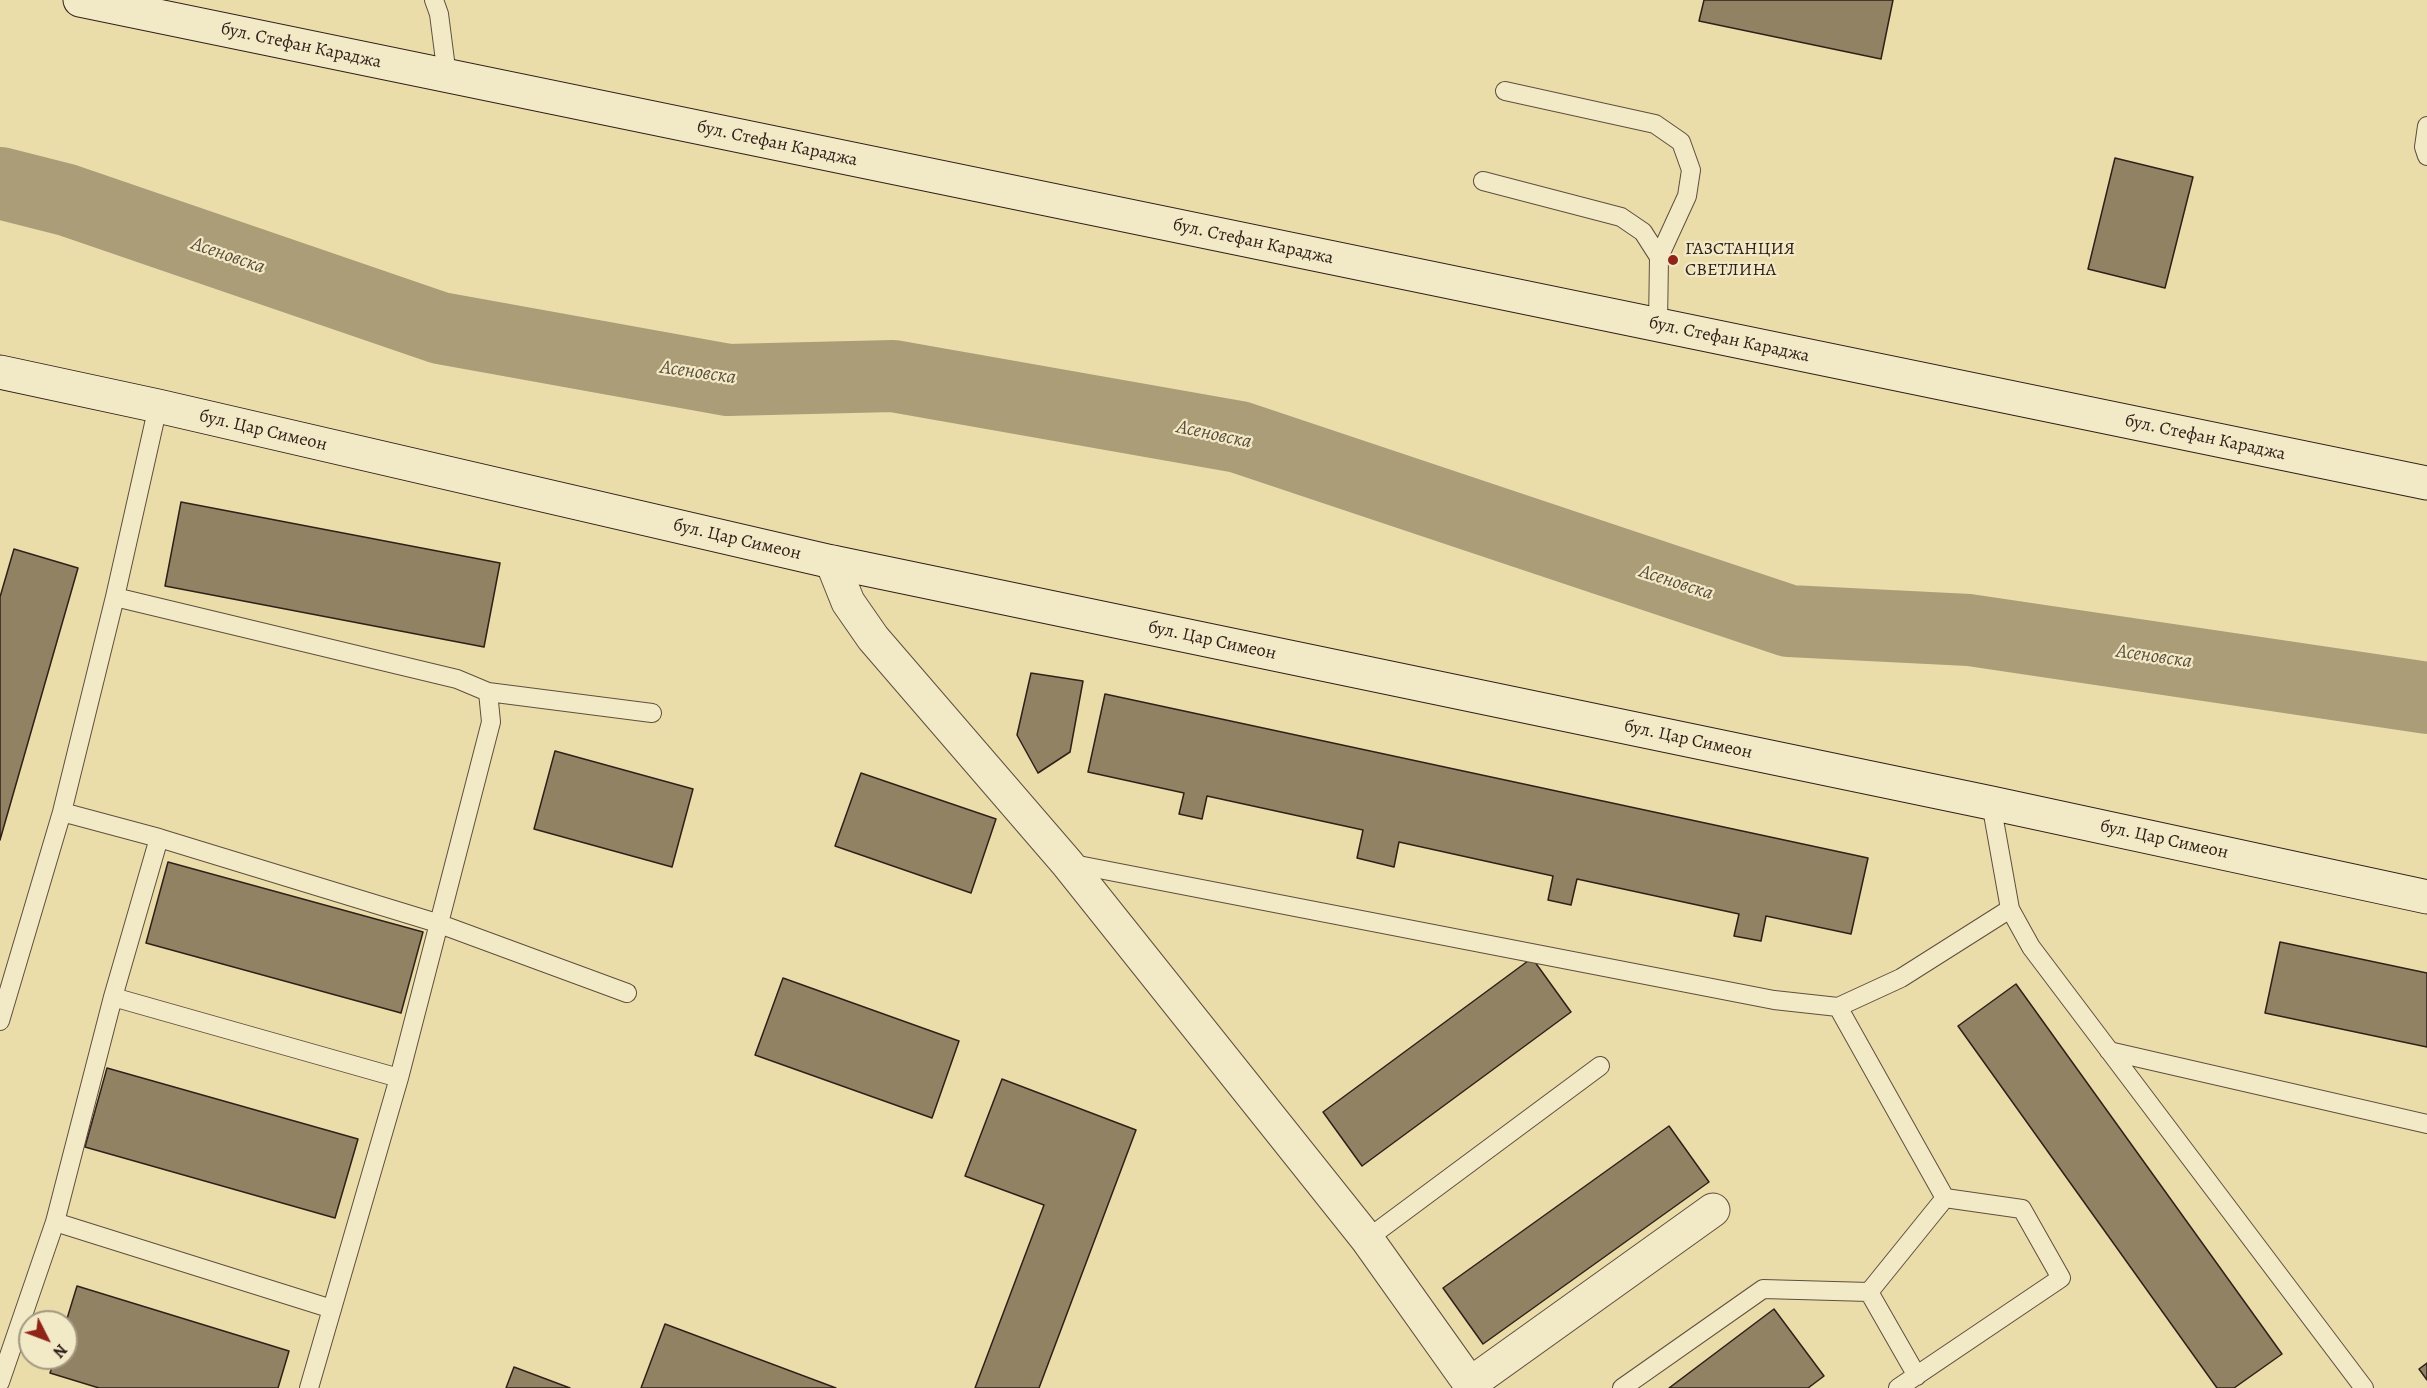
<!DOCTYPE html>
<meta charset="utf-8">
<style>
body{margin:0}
#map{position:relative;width:2427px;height:1388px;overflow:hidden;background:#ebdda9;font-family:Alegreya,serif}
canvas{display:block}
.north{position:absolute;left:18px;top:1310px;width:60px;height:60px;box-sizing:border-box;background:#f2e9c7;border:2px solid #a49982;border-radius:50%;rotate:132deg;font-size:16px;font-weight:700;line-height:24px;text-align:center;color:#2f201a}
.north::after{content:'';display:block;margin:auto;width:21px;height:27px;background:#8f2418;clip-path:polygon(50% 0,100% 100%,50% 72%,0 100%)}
</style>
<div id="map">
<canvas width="2427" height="1388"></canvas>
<div class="north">N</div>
</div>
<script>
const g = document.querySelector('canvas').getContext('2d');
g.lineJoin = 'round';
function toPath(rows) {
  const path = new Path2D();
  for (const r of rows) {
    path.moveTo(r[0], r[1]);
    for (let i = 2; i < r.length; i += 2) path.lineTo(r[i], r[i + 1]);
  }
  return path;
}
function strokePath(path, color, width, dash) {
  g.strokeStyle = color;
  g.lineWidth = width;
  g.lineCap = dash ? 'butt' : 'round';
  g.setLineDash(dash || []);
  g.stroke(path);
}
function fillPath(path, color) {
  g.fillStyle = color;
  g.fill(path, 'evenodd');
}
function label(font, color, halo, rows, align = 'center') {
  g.font = font + ' Alegreya,serif';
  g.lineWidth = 4.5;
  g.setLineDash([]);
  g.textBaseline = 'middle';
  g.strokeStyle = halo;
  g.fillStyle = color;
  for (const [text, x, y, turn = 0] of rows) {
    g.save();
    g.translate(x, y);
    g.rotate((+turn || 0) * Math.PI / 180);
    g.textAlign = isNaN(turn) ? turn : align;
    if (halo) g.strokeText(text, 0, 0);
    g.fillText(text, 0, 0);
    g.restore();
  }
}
strokePath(toPath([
 [0,183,67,200,440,328,728,380,893,376,1239,437,1789,621,1969,630,2427,698]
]), '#ab9d78', 72);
const building = toPath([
 [1704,0,1893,0,1881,59,1699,21,1704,0],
 [2115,158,2193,177,2165,288,2088,269,2115,158],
 [181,502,500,563,484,647,165,586,181,502],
 [14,549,78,568,0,840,0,597,14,549],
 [1031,673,1083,681,1070,752,1038,773,1017,735,1031,673],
 [1105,694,1868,858,1851,934,1766,916,1761,941,1734,936,1739,914,1577,879,1571,905,1548,900,1553,876,1399,842,1394,867,1357,858,1363,830,1207,796,1202,819,1179,814,1184,793,1088,772,1105,694],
 [555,751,693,789,672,867,534,829,555,751],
 [861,773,996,819,971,893,835,846,861,773],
 [168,862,423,932,401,1013,146,943,168,862],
 [2280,942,2427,973,2427,1047,2265,1013,2280,942],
 [1532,958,1571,1012,1362,1166,1323,1112,1532,958],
 [783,978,959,1041,932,1118,755,1055,783,978],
 [2016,984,2282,1354,2234,1388,2217,1388,1958,1026,2016,984],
 [107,1068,358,1139,335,1218,85,1147,107,1068],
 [1002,1079,1136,1130,1039,1388,975,1388,1044,1205,965,1176,1002,1079],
 [1669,1126,1709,1182,1483,1344,1443,1288,1669,1126],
 [77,1286,289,1351,278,1388,99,1388,50,1373,55,1358,66,1358,66,1322,77,1286],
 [1774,1309,1824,1376,1808,1388,1669,1388,1774,1309],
 [665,1324,836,1388,641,1388,665,1324],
 [2427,1363,2427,1380,2419,1369,2427,1363],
 [514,1367,570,1388,506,1388,514,1367]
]);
fillPath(building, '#918264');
strokePath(building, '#2f201a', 1.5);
const lane = toPath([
 [434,0,439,14,447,76],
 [1505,91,1655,124,1681,142,1691,170,1687,196,1659,257,1658,325],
 [2427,126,2424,147,2427,156],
 [1483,181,1621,217,1643,232,1659,257],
 [115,597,457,679,488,692,652,713],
 [1991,803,2010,909,2031,947,2364,1388],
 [62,812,159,838,437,923,627,993],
 [159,838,113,997,399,1078],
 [1068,863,1774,1000,1838,1007,1901,978,2010,909],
 [1838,1007,1945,1198],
 [0,1021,62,812,115,597,158,406],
 [2109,1051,2427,1124],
 [55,1222,113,997],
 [1367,1239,1600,1066],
 [0,1382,55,1222,332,1309],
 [309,1388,399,1078,491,722,488,692],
 [1622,1388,1763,1289,1869,1292],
 [1898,1388,2061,1278,2022,1209,1945,1198,1869,1292,1917,1376]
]);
const street = toPath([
 [832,562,848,602,873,638,1067,863,1367,1239,1473,1388],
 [1470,1384,1713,1210]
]);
const secondary = toPath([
 [80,0,2427,483],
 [0,372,158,406,832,562,1991,803,2427,897]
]);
strokePath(lane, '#5e4f3e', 20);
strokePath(street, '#5e4f3e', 35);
strokePath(secondary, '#2f201a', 35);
strokePath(lane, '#f2e9c7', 18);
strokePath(street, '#f2e9c7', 33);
strokePath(secondary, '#f2e9c7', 33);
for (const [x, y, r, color] of [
 [1673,260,6,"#8f2418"]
]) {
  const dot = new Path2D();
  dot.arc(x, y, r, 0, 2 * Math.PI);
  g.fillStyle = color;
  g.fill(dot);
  strokePath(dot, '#f2e9c7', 2);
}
label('18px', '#2f201a', '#f2e9c7', [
 ["бул. Стефан Караджа",301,46,12],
 ["бул. Стефан Караджа",777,144,12],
 ["бул. Стефан Караджа",1253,242,12],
 ["бул. Стефан Караджа",1729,340,12],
 ["бул. Цар Симеон",263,431,13],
 ["бул. Стефан Караджа",2205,438,12],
 ["бул. Цар Симеон",737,540,13],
 ["бул. Цар Симеон",1212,641,12],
 ["бул. Цар Симеон",1688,740,12],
 ["бул. Цар Симеон",2164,840,12]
]);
label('18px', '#2f201a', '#f2e9c7', [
 ["ГАЗСТАНЦИЯ",1685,250],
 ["СВЕТЛИНА",1685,271]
], 'left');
label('italic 20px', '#5a4c3b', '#f2e9c7', [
 ["Асеновска",228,256,19],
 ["Асеновска",698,373,8],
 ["Асеновска",1214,435,12],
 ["Асеновска",1676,583,18],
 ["Асеновска",2154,657,8]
]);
</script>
